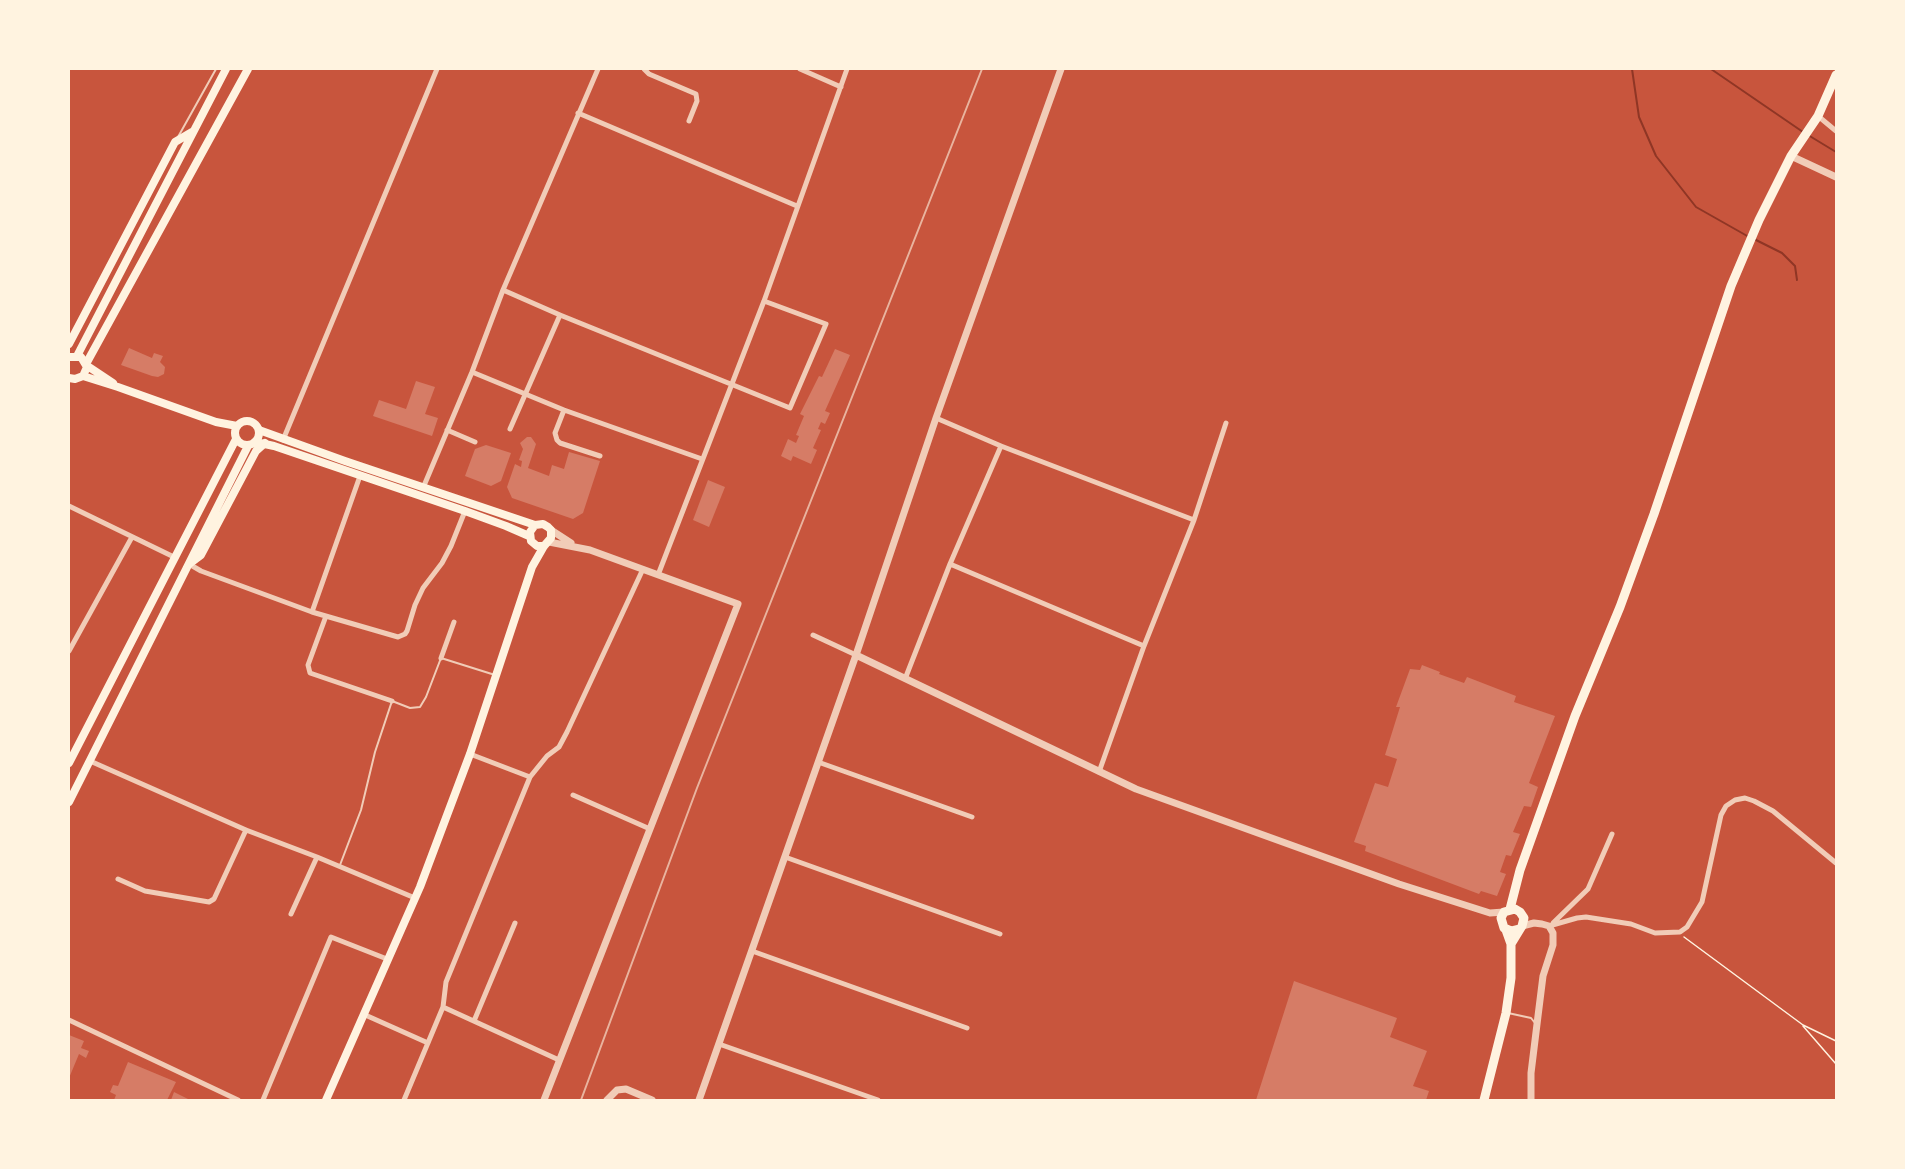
<!DOCTYPE html>
<style>
body{margin:0}
#map{position:relative;width:1905px;height:1169px;overflow:hidden;background:#c8553d;font-family:Signika,sans-serif}
canvas{display:block}
.frame{position:absolute;inset:0;border:70px solid #fff3e0;pointer-events:none}
</style>
<div id="map">
<canvas width="1905" height="1169"></canvas>
<div class="frame"></div>
</div>
<script>
const g = document.querySelector('canvas').getContext('2d');
g.lineJoin = 'round';
function toPath(rows) {
  const path = new Path2D();
  for (const r of rows) {
    if (r.length === 3) {
      path.moveTo(r[0] + r[2], r[1]);
      path.arc(r[0], r[1], r[2], 0, 2 * Math.PI);
      continue;
    }
    path.moveTo(r[0], r[1]);
    for (let i = 2; i < r.length; i += 2) path.lineTo(r[i], r[i + 1]);
  }
  return path;
}
function strokePath(path, color, width, dash) {
  g.strokeStyle = color;
  g.lineWidth = width;
  g.lineCap = dash ? 'butt' : 'round';
  g.setLineDash(dash || []);
  g.stroke(path);
}
function fillPath(path, color) {
  g.fillStyle = color;
  g.fill(path, 'evenodd');
}
strokePath(toPath([
 [1632,69,1639,117,1656,156,1696,207,1749,237],
 [1711,69,1803,132],
 [1808,135,1836,152],
 [1754,239,1782,253,1795,266,1797,280]
]), '#8f3625', 2);
fillPath(toPath([
 [129,348,152,358,154,353,163,356,160,362,165,367,164,374,158,377,152,376,121,365],
 [835,349,850,355,825,411,830,413,825,424,821,422,818,429,821,430,813,448,817,450,811,464,793,456,791,461,781,456,788,439,796,443,799,436,796,435,804,416,800,414,819,376,822,377],
 [416,381,435,387,425,414,438,418,432,436,373,416,379,400,406,409],
 [527,437,531,437,536,444,528,468,549,476,552,465,564,469,569,452,600,461,583,513,573,519,512,498,507,487,515,464,521,467,522,461,519,460,523,449,520,443],
 [486,445,511,453,501,481,491,486,465,476,475,449],
 [708,480,725,487,709,527,693,520],
 [1422,665,1440,672,1439,674,1464,683,1467,677,1516,696,1514,702,1555,716,1529,783,1538,787,1531,807,1524,806,1513,832,1520,834,1511,856,1506,855,1500,872,1506,874,1497,896,1481,891,1479,894,1365,851,1366,846,1354,842,1375,783,1388,787,1397,759,1385,755,1400,707,1396,707,1410,669,1420,670],
 [1294,981,1397,1018,1390,1037,1427,1051,1413,1086,1429,1091,1426,1100,1256,1100],
 [69,1035,84,1041,81,1048,89,1051,86,1058,79,1054,69,1078],
 [128,1062,176,1082,167,1100,114,1100,116,1095,110,1092,113,1085,118,1086],
 [174,1092,190,1100,171,1100]
]), '#d67c66');
strokePath(toPath([
 [1684,937,1803,1025,1836,1041],
 [1803,1026,1836,1064]
]), '#fff3e0', 1.5);
strokePath(toPath([
 [178,137,216,69],
 [340,865,361,810,375,752,392,701,410,708,420,707,426,697,441,658,495,675],
 [1508,1013,1531,1018,1535,1023]
]), '#f1ccb7', 2);
strokePath(toPath([
 [644,69,649,74,696,94,697,101,689,121],
 [800,69,841,87],
 [578,113,797,206],
 [1818,116,1836,131],
 [503,290,560,315,790,408,826,324,764,301],
 [472,372,564,410,702,459],
 [564,410,555,433,557,440,560,443,600,456],
 [936,418,1001,446,1194,520],
 [510,429,560,315],
 [447,430,475,442],
 [283,440,437,69],
 [423,488,472,372,503,290,598,69],
 [69,506,176,558],
 [189,564,201,571,312,612,398,637,405,634,407,631,415,605,423,588,442,563,451,546,465,511],
 [950,564,1144,646],
 [658,575,764,301,847,69],
 [312,612,360,476],
 [326,616,308,665,310,673,392,701],
 [813,635,856,655],
 [69,651,132,537],
 [441,658,454,622],
 [905,679,950,564,1001,446],
 [470,754,530,777],
 [90,761,246,830,317,857,415,898],
 [818,762,972,817],
 [1099,772,1144,646,1194,520,1226,423],
 [573,795,650,829],
 [785,857,1000,934],
 [118,879,145,891,209,902,214,899,246,830],
 [291,914,317,857],
 [1553,923,1588,889,1612,834],
 [1549,926,1577,918,1586,917,1631,924,1655,933,1680,932,1687,927,1702,902,1721,815,1726,806,1735,800,1745,798,1754,801,1773,811,1836,863],
 [752,951,967,1028],
 [443,1007,559,1060],
 [363,1014,428,1043],
 [69,1020,238,1100],
 [474,1021,515,923],
 [719,1044,878,1100],
 [263,1100,331,937,387,959],
 [404,1100,443,1007,446,982,530,777,547,756,559,747,567,732,643,569]
]), '#f1ccb7', 5);
strokePath(toPath([
 [1791,156,1836,177],
 [551,530,571,543],
 [856,655,1136,789,1399,884,1490,913,1504,912],
 [1522,926,1534,923,1542,924,1549,926,1553,933,1553,945,1543,976,1538,1016,1531,1073,1531,1100],
 [544,1100,738,604,590,550,549,542],
 [607,1100,617,1090,626,1089,652,1100],
 [699,1100,856,655,936,418,1061,69]
]), '#f1ccb7', 7);
strokePath(toPath([
 [259,430,345,461,535,525],
 [255,442,274,446,465,511,506,526,529,536],
 [326,1100,420,887,470,754,532,567,544,546,551,538,551,530,548,527,543,524,535,525,530,532,531,541,537,546,544,546]
]), '#fff3e0', 8);
strokePath(toPath([
 [69,344,175,142,192,132],
 [77,356,226,69],
 [69,357,81,357,87,367,83,376,75,379,69,378],
 [86,364,248,69],
 [86,365,113,383],
 [83,376,118,387,216,422,237,426],
 [247,433,12],
 [189,564,201,555,256,451,265,443],
 [69,763,236,439],
 [69,802,248,446]
]), '#fff3e0', 8);
strokePath(toPath([
 [1510,909,1520,870,1575,716,1620,607,1654,514,1731,286,1759,220,1791,156,1818,116,1836,75],
 [1511,944,1522,926,1524,918,1520,912,1515,909,1504,912,1501,918,1504,928,1511,931,1519,929],
 [1484,1100,1506,1013,1511,978,1511,944,1506,930]
]), '#fff3e0', 9);
strokePath(toPath([
 [581,1100,697,788,982,69]
]), '#e9b49f', 2);
</script>
